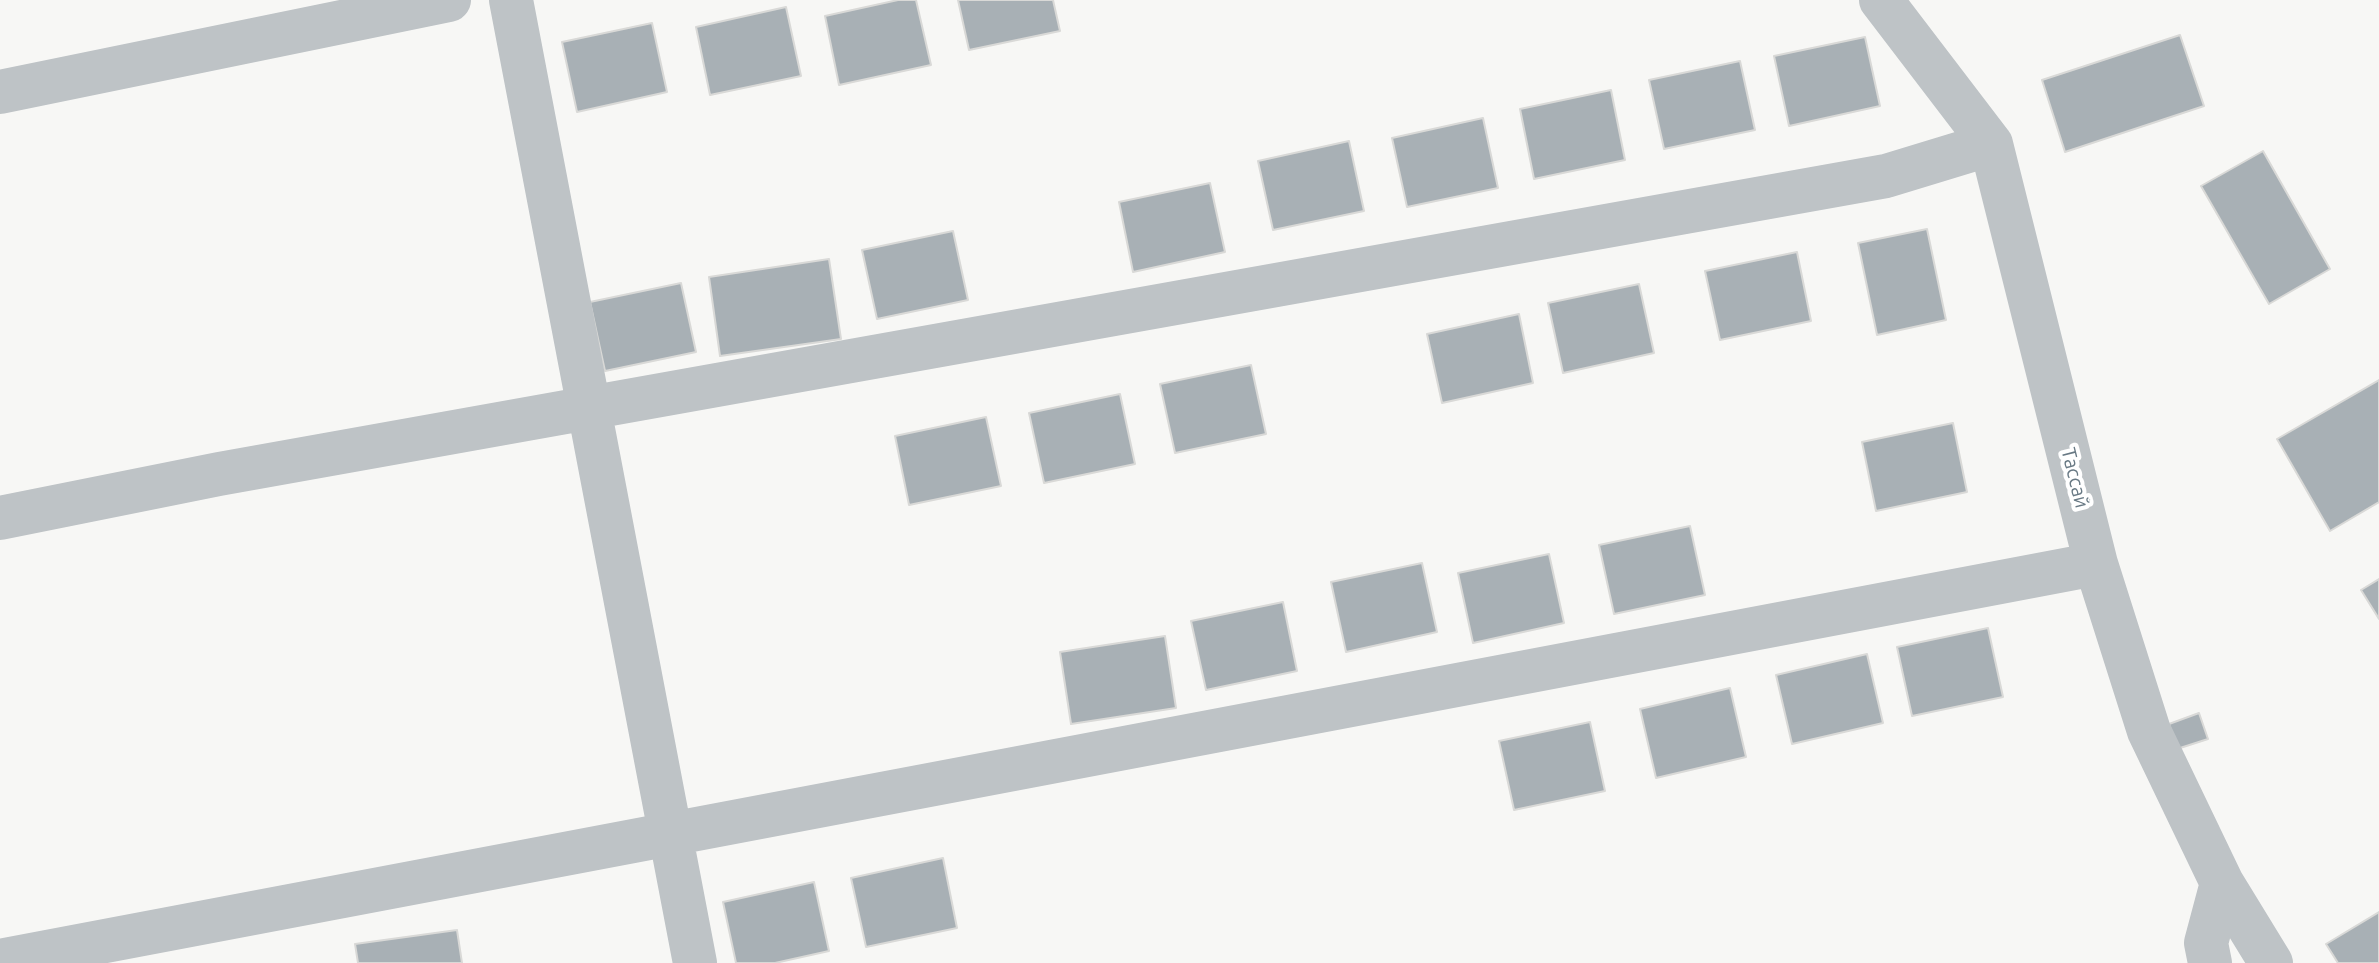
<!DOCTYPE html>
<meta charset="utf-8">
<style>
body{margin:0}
canvas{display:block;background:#f7f7f5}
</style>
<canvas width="2379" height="963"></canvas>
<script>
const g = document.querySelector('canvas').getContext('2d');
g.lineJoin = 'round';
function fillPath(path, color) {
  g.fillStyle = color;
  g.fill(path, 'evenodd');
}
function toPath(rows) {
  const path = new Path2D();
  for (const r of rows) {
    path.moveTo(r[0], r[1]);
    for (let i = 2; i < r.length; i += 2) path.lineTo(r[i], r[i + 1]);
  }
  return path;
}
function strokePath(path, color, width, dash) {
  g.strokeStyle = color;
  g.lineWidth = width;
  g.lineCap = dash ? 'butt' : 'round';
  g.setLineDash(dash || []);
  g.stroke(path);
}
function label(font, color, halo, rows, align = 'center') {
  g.font = font + ' Ubuntu,sans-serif';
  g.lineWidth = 8;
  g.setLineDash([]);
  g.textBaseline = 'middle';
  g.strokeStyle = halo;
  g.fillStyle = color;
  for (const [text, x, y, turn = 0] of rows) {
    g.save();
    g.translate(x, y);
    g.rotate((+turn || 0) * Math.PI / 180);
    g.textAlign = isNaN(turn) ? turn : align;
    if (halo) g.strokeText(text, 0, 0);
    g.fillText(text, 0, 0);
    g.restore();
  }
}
const building = toPath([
 [898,0,916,0,931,65,839,85,825,16,898,0],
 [958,0,1053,0,1060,31,969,50,958,0],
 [786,7,801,76,710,95,696,27,786,7],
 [652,23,667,92,577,112,562,42,652,23],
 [2180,35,2204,106,2065,152,2042,80,2180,35],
 [1865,37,1880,106,1789,126,1774,56,1865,37],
 [1740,61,1755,130,1664,149,1649,80,1740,61],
 [1611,90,1625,160,1534,179,1520,109,1611,90],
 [1483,118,1498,188,1407,207,1392,138,1483,118],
 [1349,141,1364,211,1273,230,1258,161,1349,141],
 [2263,151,2330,269,2269,304,2201,186,2263,151],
 [1210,183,1225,252,1133,272,1119,202,1210,183],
 [1927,229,1946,320,1877,335,1858,243,1927,229],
 [953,231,968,300,877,319,862,250,953,231],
 [1797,252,1811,321,1720,340,1705,271,1797,252],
 [829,259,841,339,720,356,709,277,829,259],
 [681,283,696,352,605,371,590,302,681,283],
 [1639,284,1654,353,1563,373,1548,303,1639,284],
 [1519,314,1533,383,1442,403,1427,334,1519,314],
 [1251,365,1266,434,1175,453,1160,384,1251,365],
 [2379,380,2379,502,2330,531,2277,439,2379,380],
 [1120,394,1135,464,1044,483,1029,413,1120,394],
 [986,417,1001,486,909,505,895,436,986,417],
 [1953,423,1967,492,1876,511,1862,442,1953,423],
 [1690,526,1705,595,1614,614,1599,545,1690,526],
 [1549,554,1564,623,1473,643,1458,573,1549,554],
 [1422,563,1437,632,1346,652,1331,582,1422,563],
 [2379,579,2379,619,2361,590,2379,579],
 [1283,602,1297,671,1206,690,1191,621,1283,602],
 [1988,628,2003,697,1912,716,1897,647,1988,628],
 [1165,636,1176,708,1071,724,1060,652,1165,636],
 [1867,654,1883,723,1792,744,1776,675,1867,654],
 [1730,688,1746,757,1656,778,1640,709,1730,688],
 [2199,713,2208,739,2177,749,2169,724,2199,713],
 [1590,722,1605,791,1514,810,1499,741,1590,722],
 [943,858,957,928,866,947,851,878,943,858],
 [814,882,829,951,775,963,736,963,723,902,814,882],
 [2379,912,2379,963,2338,963,2326,944,2379,912],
 [457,930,462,963,358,963,355,944,457,930]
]);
fillPath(building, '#a8b0b5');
strokePath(building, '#d9d9d7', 2);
strokePath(toPath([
 [511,0,695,963],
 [1881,0,1991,144,2096,564,2149,731,2222,883,2271,963],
 [0,92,449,0],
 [0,518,219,474,1886,176,1991,144],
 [0,961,2096,564],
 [2210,963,2206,943,2222,883]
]), '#bec3c6', 44);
label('20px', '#687984', '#fff', [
 ["Тассай",2075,478,76]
]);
</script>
